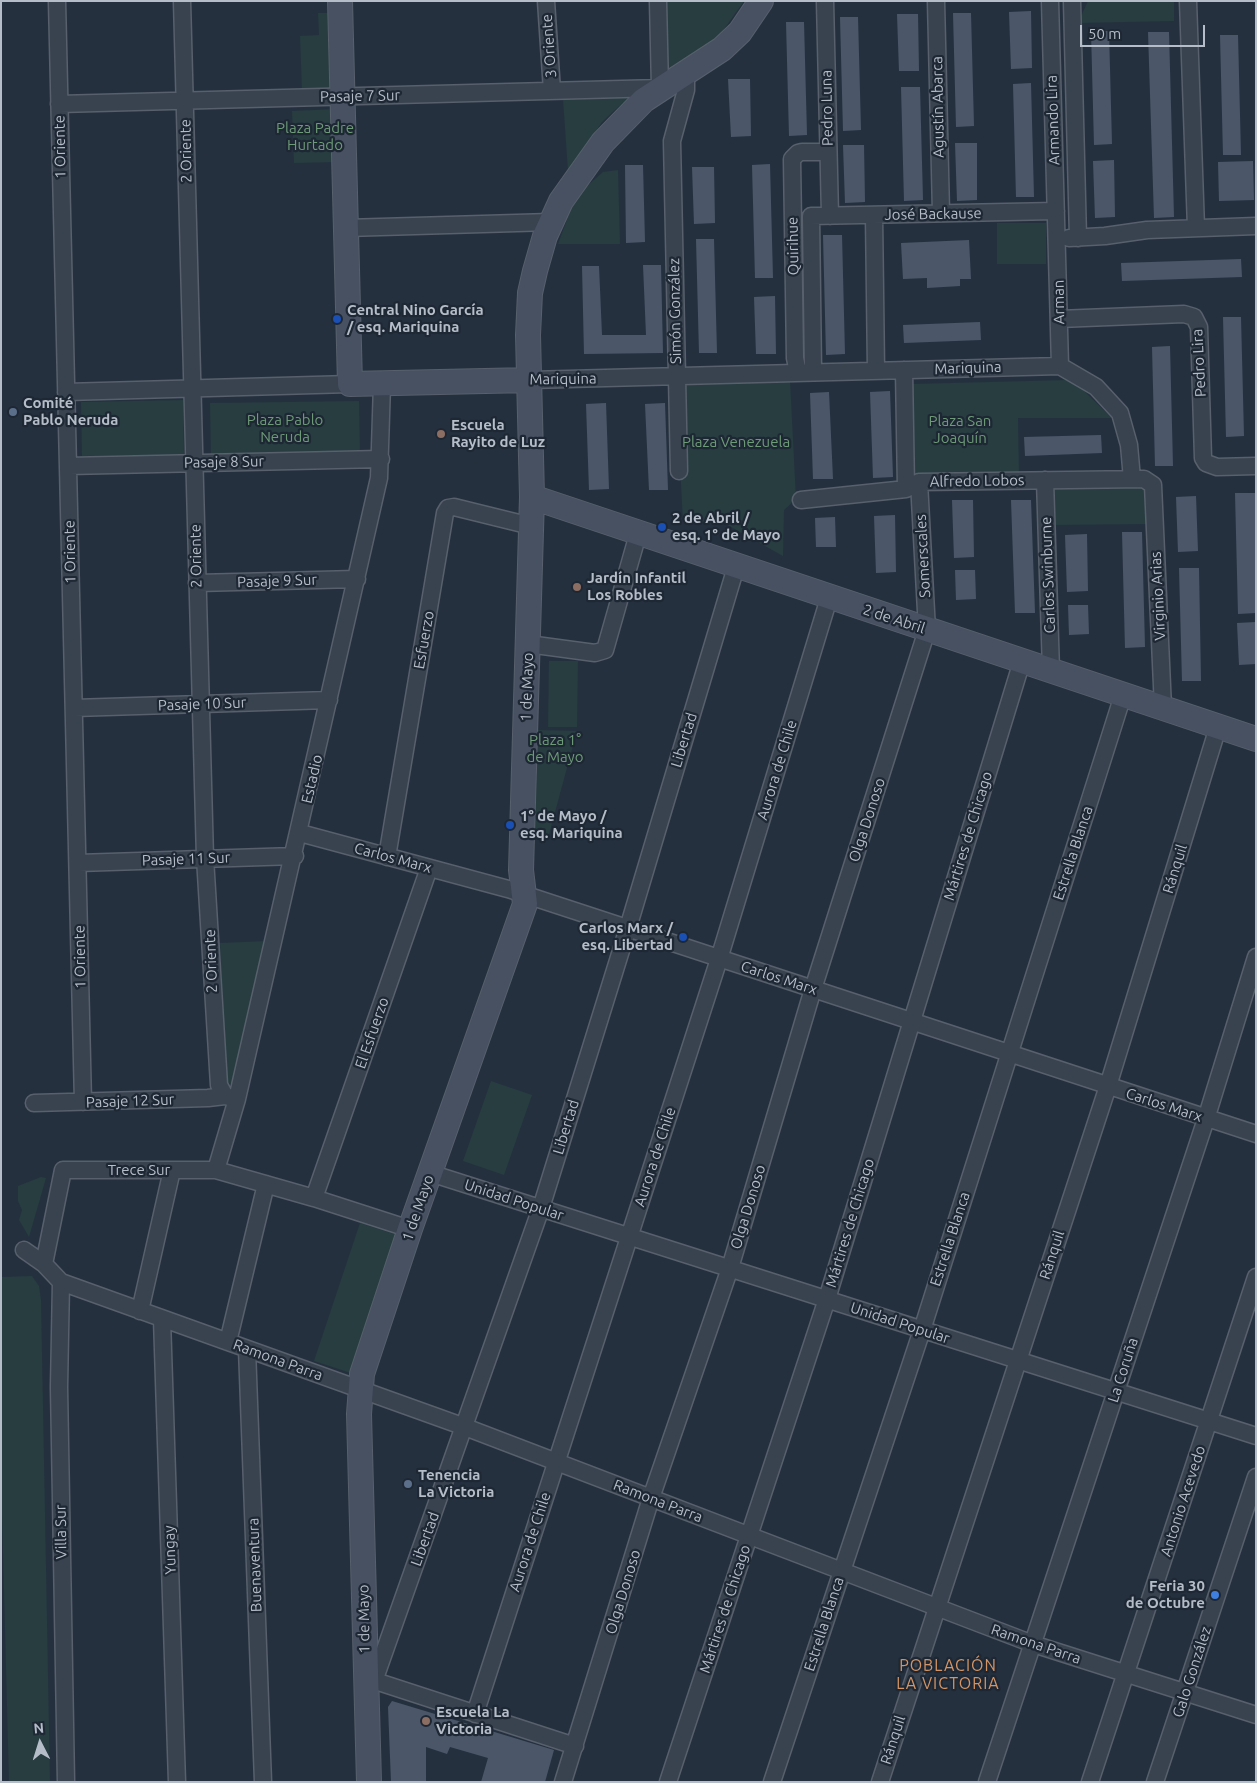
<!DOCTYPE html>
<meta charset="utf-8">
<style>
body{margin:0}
#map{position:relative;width:1257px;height:1783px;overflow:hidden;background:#25303f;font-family:Ubuntu,sans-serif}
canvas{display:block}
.frame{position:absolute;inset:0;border:2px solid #b5bdc9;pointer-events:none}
.north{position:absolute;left:15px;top:1718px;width:50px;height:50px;-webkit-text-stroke:4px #1e2734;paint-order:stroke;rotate:355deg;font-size:14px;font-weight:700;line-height:20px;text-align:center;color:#b5bdc9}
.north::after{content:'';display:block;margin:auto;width:18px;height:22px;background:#b5bdc9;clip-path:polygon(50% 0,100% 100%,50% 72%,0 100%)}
.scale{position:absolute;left:1080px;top:25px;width:125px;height:22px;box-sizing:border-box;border:2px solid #b5bdc9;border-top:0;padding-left:6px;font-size:15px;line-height:18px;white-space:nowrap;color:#b5bdc9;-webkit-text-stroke:4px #1e2734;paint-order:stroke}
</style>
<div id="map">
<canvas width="1257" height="1783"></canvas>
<div class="frame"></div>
<div class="north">N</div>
<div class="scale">50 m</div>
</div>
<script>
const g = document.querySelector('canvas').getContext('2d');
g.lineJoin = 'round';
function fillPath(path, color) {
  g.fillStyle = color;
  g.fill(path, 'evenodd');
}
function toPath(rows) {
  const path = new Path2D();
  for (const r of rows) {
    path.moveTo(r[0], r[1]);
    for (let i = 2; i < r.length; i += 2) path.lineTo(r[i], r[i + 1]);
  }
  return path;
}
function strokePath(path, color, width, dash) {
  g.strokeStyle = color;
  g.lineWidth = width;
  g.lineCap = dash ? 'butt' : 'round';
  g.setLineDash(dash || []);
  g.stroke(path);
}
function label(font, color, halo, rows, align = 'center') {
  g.font = font + ' Ubuntu,sans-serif';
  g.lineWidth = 4.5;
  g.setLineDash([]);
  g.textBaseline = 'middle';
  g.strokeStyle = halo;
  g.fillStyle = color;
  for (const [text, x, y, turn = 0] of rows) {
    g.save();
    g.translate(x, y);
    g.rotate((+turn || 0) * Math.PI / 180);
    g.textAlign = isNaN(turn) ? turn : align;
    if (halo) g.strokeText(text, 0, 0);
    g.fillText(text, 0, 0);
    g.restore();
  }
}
fillPath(toPath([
 [659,1,744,1,722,32,694,58,660,73],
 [1088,1,1174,1,1174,21,1078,23],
 [318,13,333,13,337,90,302,91,300,36,319,35],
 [630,96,602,122,568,171,563,99],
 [337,109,339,162,294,163,292,111],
 [618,170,620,244,558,244,574,201,580,192,603,172],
 [997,223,1046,223,1046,264,997,264],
 [790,380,796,499,784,510,783,556,722,522,683,523,676,385],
 [1068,380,1082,389,1112,418,1018,418,1019,475,914,478,912,384],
 [183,400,184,455,82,456,81,402],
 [359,401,360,454,211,456,210,403],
 [1148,480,1149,524,1052,525,1051,483],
 [549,661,578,661,577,727,548,727],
 [538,730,577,731,548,838,535,834],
 [267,941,232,1084,226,1083,220,943],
 [491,1081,532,1095,504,1175,463,1161],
 [41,1177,46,1178,29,1237,19,1220,22,1210,18,1201,18,1186],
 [360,1223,397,1235,351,1373,314,1361],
 [32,1276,39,1286,41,1300,50,1782,9,1782,1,1476,1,1277]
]), '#273d40');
fillPath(toPath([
 [1031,11,1032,68,1011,69,1009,12],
 [953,13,971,13,974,126,956,127],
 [897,14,918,14,919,71,899,71],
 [840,17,858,17,861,130,843,131],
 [786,22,804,22,807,135,789,136],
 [1091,31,1109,31,1112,144,1094,145],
 [1148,32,1169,32,1174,217,1154,218],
 [1220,35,1238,35,1241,155,1223,155],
 [728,79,750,79,751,136,731,137],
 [1031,83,1034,197,1016,197,1013,84],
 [901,87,920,87,923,200,904,201],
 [955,143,977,143,977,200,957,201],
 [843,145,864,145,865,202,845,203],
 [1114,160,1115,217,1095,218,1093,161],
 [1253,161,1254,200,1219,201,1218,162],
 [770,164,773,278,755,278,752,165],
 [625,165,643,165,645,242,626,243],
 [692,167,714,167,715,223,694,224],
 [823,235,842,235,845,354,826,355],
 [696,239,714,239,717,353,699,353],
 [969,240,971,279,960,279,960,286,927,288,927,278,903,279,901,243],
 [1241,259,1242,277,1122,281,1121,263],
 [643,265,661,265,663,353,584,354,582,266,599,266,602,335,646,335],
 [775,296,776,354,756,354,754,297],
 [1223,317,1241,317,1244,436,1226,437],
 [980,322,981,340,904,343,903,325],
 [1170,346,1173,466,1155,466,1152,347],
 [890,391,893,477,873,478,870,392],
 [829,392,833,479,813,479,810,393],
 [606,403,609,489,589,490,586,404],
 [665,403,668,490,649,490,645,404],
 [1101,435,1102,453,1025,456,1024,437],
 [1235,493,1255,493,1256,613,1238,614],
 [1196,496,1198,551,1178,552,1176,497],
 [952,500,973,500,974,557,954,558],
 [1011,500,1031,500,1035,613,1015,613],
 [895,515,896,572,876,573,874,516],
 [835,517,836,547,816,547,815,518],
 [1122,532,1142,532,1145,647,1125,648],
 [1087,534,1088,591,1067,592,1065,535],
 [1179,568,1199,568,1201,681,1182,681],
 [955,570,975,570,976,599,956,600],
 [1068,605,1088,605,1089,634,1069,635],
 [1256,622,1256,664,1239,665,1237,623],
 [392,1701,554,1750,545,1782,481,1782,488,1758,450,1747,447,1754,426,1747,426,1782,391,1782,388,1707]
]), '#4b5768');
const street = toPath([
 [57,1,83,1102],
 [182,1,205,858,219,1085,225,1096,237,1099],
 [546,1,552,91],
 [825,1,830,216],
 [936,1,941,213],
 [1050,1,1060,366],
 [1072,1,1078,238],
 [1188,1,1196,228],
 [59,104,660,88,658,1],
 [874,215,876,371],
 [346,228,551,222],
 [1069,238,1105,236,1147,230,1256,226],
 [1059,319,1184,314,1194,317,1199,327,1203,458,1206,463,1217,467,1256,466],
 [904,370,906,489],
 [813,372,811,216,1056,211],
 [798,373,795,358,792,159,798,153,802,152,828,152],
 [530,380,1060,366,1096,387,1120,413,1129,445,1132,479],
 [66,392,350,384],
 [68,466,381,459],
 [679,471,672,141,686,90,686,74],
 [1045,480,1051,671],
 [801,500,906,489,919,482,1144,479,1153,485,1163,708],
 [197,583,357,579],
 [528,644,595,653,605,650,638,534],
 [74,708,329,700],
 [300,833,508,889,1256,1134],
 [387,857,445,513,448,508,454,507,531,526],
 [78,863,295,856],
 [34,1103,208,1098,225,1096],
 [216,1170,237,1099,379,478,382,384],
 [430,1173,1256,1436],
 [314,1198,429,868],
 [24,1250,44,1264,61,1282,465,1427,1033,1644,1256,1715],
 [44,1264,63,1170,216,1170,314,1198,410,1229],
 [61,1282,59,1387,66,1782],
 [140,1311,172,1170],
 [162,1319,177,1782],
 [228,1342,266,1184],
 [247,1349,263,1782],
 [366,1678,575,1746],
 [374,1681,541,1208,628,928,736,567],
 [475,1714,719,959,829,598],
 [563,1782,651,1498,730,1268,813,989,927,630,919,482],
 [668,1782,827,1299,1022,661],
 [772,1782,922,1330,1123,695],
 [880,1782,1108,1086,1218,727],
 [987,1782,1206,1119,1256,957],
 [1090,1782,1256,1277],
 [1155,1782,1256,1477]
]);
const secondary = toPath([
 [340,1,350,384,530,380],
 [532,497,1256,739],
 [369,1782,359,1414,362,1374,410,1229,525,904,521,870,532,497,528,335,530,293,535,271,545,236,561,201,603,142,644,100,722,49,740,32,761,1]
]);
strokePath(street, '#57606c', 19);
strokePath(secondary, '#57606c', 26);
strokePath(street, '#39424f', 16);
strokePath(secondary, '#475162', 24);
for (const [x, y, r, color] of [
 [337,319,5,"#1a4fb4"],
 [13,412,5,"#5c6f8a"],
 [441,434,5,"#8d6e63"],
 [662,527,5,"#1a4fb4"],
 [577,587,5,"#8d6e63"],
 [510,825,5,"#1a4fb4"],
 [683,937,5,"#1a4fb4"],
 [408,1484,5,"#5c6f8a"],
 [1215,1595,5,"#3f7fe0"],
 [426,1721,5,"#8d6e63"]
]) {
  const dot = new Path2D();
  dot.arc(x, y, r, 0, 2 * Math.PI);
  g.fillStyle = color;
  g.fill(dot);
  strokePath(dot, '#1e2734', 2);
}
label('15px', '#b5bdc9', '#1e2734', [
 ["3 Oriente",549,46,-94],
 ["Pasaje 7 Sur",360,96,-1],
 ["Agustín Abarca",938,107,-91],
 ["Pedro Luna",827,108,-91],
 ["Armando Lira",1053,120,-92],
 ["1 Oriente",60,147,-91],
 ["2 Oriente",186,151,-91],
 ["José Backause",933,214,-1],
 ["Quirihue",793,246,-91],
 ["Arman",1059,302,-91],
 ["Simón González",675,311,-91],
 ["Pedro Lira",1199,363,-93],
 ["Mariquina",968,368,-2],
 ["Mariquina",563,379,-1],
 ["Pasaje 8 Sur",224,462,-1],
 ["Alfredo Lobos",977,481,-1],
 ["1 Oriente",70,552,-91],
 ["2 Oriente",196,556,-91],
 ["Somerscales",923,556,-93],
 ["Carlos Swinburne",1048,575,-92],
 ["Pasaje 9 Sur",277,581,-2],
 ["Virginio Arias",1158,596,-93],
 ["2 de Abril",894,619,18],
 ["Esfuerzo",424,640,-80],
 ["1 de Mayo",527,687,-88],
 ["Pasaje 10 Sur",202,704,-2],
 ["Libertad",684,740,-73],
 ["Aurora de Chile",777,770,-73],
 ["Estadio",312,779,-77],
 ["Olga Donoso",867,820,-72],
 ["Mártires de Chicago",968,836,-73],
 ["Estrella Blanca",1073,853,-72],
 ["Carlos Marx",393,858,15],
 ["Pasaje 11 Sur",186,859,-2],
 ["Ránquil",1175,869,-73],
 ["1 Oriente",80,957,-91],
 ["2 Oriente",211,961,-92],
 ["Carlos Marx",779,978,18],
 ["El Esfuerzo",372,1033,-71],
 ["Pasaje 12 Sur",130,1101,-2],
 ["Carlos Marx",1164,1105,18],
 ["Libertad",566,1127,-73],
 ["Aurora de Chile",655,1157,-72],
 ["Trece Sur",139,1170],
 ["Unidad Popular",514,1200,18],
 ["Olga Donoso",748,1207,-73],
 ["1 de Mayo",418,1208,-71],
 ["Mártires de Chicago",850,1223,-73],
 ["Estrella Blanca",950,1239,-72],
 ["Ránquil",1052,1255,-72],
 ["Unidad Popular",900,1323,18],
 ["Ramona Parra",278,1360,20],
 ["La Coruña",1123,1370,-72],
 ["Ramona Parra",658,1501,21],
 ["Antonio Acevedo",1183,1501,-72],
 ["Villa Sur",61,1532,-91],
 ["Libertad",425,1539,-70],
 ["Aurora de Chile",530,1542,-72],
 ["Yungay",170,1550,-92],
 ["Buenaventura",255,1565,-92],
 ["Olga Donoso",623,1592,-73],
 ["Mártires de Chicago",725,1609,-72],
 ["1 de Mayo",364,1619,-91],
 ["Estrella Blanca",824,1624,-72],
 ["Ramona Parra",1036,1644,19],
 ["Galo González",1192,1672,-72],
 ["Ránquil",893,1740,-72]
]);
label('15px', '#6d9a77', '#1e2734', [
 ["Plaza Padre",315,128],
 ["Hurtado",315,145],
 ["Plaza Pablo",285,420],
 ["Neruda",285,437],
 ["Plaza San",960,421],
 ["Joaquín",960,438],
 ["Plaza Venezuela",736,442],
 ["Plaza 1°",555,740],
 ["de Mayo",555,757]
]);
label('bold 15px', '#b5bdc9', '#1e2734', [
 ["Central Nino García",347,310],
 ["/ esq. Mariquina",347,327],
 ["Comité",23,403],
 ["Pablo Neruda",23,420],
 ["Escuela",451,425],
 ["Rayito de Luz",451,442],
 ["2 de Abril /",672,518],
 ["esq. 1° de Mayo",672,535],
 ["Jardín Infantil",587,578],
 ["Los Robles",587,595],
 ["1° de Mayo /",520,816],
 ["esq. Mariquina",520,833],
 ["Carlos Marx /",673,928,"right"],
 ["esq. Libertad",673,945,"right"],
 ["Tenencia",418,1475],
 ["La Victoria",418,1492],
 ["Feria 30",1205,1586,"right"],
 ["de Octubre",1205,1603,"right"],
 ["Escuela La",436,1712],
 ["Victoria",436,1729]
], 'left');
g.letterSpacing = '1px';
label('16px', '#d39567', '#1e2734', [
 ["POBLACIÓN",948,1666],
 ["LA VICTORIA",948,1684]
]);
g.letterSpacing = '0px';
</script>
